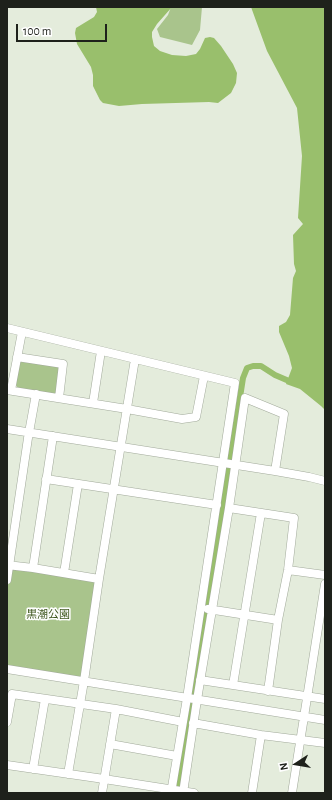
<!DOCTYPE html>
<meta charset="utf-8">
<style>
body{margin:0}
#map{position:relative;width:332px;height:800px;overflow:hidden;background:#e4ecdc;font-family:"Alegreya Sans",sans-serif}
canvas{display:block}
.frame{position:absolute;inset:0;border:8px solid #1e211b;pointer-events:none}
.north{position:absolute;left:276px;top:744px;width:40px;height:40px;-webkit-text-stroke:3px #fff;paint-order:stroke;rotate:258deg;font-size:11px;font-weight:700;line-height:16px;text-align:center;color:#1e211b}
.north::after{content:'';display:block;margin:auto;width:14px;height:18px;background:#1e211b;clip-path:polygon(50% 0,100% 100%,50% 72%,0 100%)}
.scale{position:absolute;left:16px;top:24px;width:91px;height:18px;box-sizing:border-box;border:2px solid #1e211b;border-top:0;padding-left:5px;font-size:12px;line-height:14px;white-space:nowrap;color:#1e211b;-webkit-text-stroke:3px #fff;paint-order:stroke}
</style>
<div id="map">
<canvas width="332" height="800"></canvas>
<div class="frame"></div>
<div class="north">N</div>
<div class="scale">100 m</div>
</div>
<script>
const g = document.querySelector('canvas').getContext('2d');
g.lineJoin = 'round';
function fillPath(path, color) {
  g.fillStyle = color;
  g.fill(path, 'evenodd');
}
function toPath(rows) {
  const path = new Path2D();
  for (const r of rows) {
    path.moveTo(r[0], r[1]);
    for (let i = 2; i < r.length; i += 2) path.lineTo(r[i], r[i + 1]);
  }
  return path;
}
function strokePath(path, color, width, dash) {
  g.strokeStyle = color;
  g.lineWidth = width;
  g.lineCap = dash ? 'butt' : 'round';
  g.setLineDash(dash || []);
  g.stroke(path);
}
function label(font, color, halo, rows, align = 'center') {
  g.font = font + ' "Alegreya Sans","Noto Sans JP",sans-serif';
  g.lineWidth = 3;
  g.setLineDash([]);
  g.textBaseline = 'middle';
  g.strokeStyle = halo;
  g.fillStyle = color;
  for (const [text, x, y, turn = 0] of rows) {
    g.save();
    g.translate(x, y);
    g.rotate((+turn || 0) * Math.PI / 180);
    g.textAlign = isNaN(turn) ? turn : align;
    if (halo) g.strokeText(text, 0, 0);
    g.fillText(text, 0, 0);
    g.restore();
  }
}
fillPath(toPath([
 [171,7,202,7,200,30,192,45,160,37,157,29,168,15],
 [22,359,59,364,58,392,53,395,18,389,16,385,19,362],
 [11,567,96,580,81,679,7,668,7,591]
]), '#a9c48c');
fillPath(toPath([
 [96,7,172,7,157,24,152,32,152,37,154,46,160,51,172,55,186,56,196,54,200,49,205,38,210,37,214,38,221,46,233,64,237,73,236,83,231,93,218,103,209,102,142,104,119,106,103,103,100,100,93,86,93,75,91,67,77,44,75,33,76,28,94,17,97,12],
 [251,7,325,7,325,410,321,406,300,389,286,384,292,368,289,356,279,332,279,326,286,322,290,315,293,278,296,271,294,264,293,235,303,224,298,218,302,156,297,108,267,51]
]), '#99bf6c');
strokePath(toPath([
 [178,793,243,378,247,368,253,366,261,366,275,375,289,381]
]), '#99bf6c', 6);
const minor = toPath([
 [7,328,235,383,187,698,171,793],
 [17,357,63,364,59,398],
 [7,390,127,409,182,419,196,417,204,376],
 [11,390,22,332],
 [93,403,101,351],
 [7,429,275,471,309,477,325,481],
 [53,436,33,568,99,579],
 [46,479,217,505],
 [229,508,294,518,288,570,278,620,268,691],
 [7,565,33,568],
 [288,570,325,575],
 [64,573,78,484],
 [7,580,28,438,36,394],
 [208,609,278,620],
 [7,669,325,720],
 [200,680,325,699],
 [233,685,261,513],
 [7,722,12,694,116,709,183,722],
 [193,723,261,735,325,743],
 [110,744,177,756],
 [7,765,104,779,194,793],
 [33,769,45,699],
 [68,774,84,681,99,579,135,359],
 [102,793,116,709],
 [183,793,197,700,229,508,245,398,284,414,275,471],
 [252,793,261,735],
 [292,793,325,584]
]);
strokePath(minor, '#a2aa9b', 9);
strokePath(minor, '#fff', 8);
label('11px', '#3e571d', '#fff', [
 ["黒潮公園",48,615]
]);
</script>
